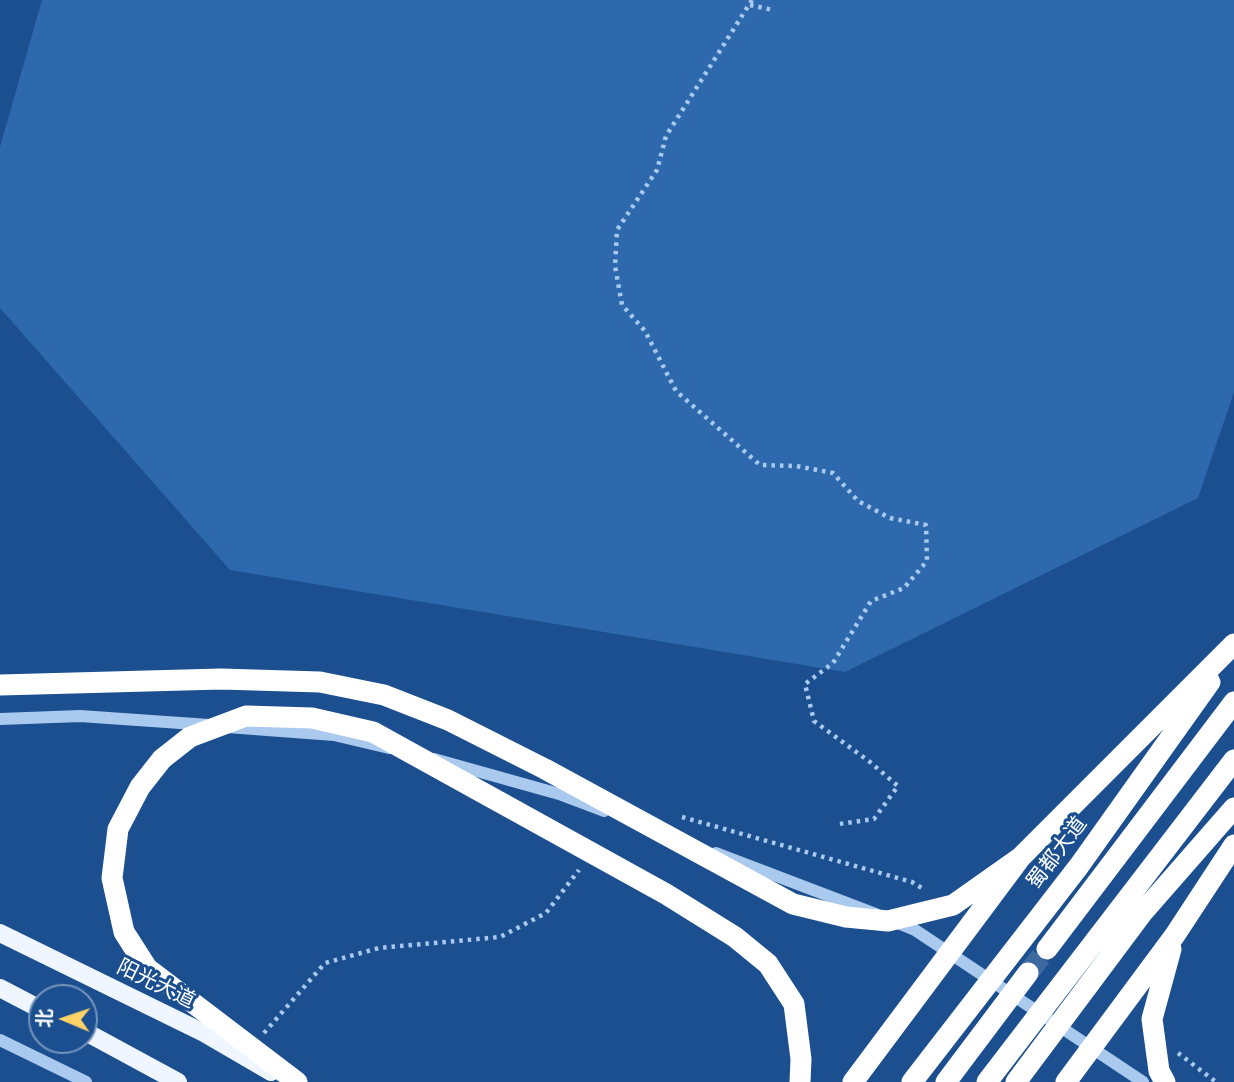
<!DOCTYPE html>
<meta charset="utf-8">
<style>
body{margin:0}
#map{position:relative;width:1234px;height:1082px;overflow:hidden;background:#1b4f8f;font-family:Raleway,"Noto Sans SC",sans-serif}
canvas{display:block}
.north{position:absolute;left:28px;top:984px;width:70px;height:70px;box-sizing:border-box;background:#1b4f8f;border:2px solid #7695bc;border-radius:50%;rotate:272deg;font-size:19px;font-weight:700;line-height:28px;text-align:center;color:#fff}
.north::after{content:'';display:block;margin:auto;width:24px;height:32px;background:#ffd166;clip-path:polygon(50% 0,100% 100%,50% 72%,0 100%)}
</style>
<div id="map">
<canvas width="1234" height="1082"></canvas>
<div class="north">北</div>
</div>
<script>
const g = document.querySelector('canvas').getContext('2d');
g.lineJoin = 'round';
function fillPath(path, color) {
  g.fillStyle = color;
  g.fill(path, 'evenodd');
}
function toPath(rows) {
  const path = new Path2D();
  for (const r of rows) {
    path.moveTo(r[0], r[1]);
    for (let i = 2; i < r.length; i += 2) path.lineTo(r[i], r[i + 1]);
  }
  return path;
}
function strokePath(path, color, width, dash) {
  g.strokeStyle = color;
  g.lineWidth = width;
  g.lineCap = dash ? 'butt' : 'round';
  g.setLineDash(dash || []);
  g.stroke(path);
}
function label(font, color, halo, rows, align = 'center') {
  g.font = font + ' Raleway,"Noto Sans SC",sans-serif';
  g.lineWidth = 6;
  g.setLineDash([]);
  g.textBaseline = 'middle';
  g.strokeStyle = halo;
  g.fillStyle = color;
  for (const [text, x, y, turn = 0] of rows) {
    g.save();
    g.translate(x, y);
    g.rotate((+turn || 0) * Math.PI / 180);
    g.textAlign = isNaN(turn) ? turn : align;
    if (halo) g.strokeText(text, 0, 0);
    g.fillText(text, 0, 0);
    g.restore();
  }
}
fillPath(toPath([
 [42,0,1234,0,1234,392,1198,498,845,672,230,570,0,308,0,147]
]), '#2e69ad');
strokePath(toPath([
 [1028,973,1047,949]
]), '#3d69a0', 21, [21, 10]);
strokePath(toPath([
 [752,0,666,136,657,170,617,230,615,266,622,305,645,331,676,391,760,465,796,466,833,473,858,501,890,518,926,525,927,561,904,588,871,601,833,663,805,684,814,721,870,762,898,786,874,819,839,824],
 [750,5,773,10],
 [682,817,912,882,925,890],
 [264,1033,325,963,379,948,500,937,546,913,579,870],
 [1178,1053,1216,1082]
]), '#a9c9ee', 4.5, [3.5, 5]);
strokePath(toPath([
 [0,719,80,716,209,725],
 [227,727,334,735,389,748],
 [434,759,559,794,604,811],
 [716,853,876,914],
 [893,921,915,930,1143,1082],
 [0,1040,86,1082]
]), '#a9c9ee', 12);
strokePath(toPath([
 [0,933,204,1033,271,1072],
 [0,988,42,1010],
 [84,1031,178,1082]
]), '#f0f6ff', 18);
strokePath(toPath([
 [0,685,221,679,320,682,384,695,448,720,545,769,793,904,846,917,888,921,953,905,1021,857],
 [1047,949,1234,702],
 [297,1082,147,968,124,932,112,878,118,829,140,787,162,759,190,737,246,716,312,718,373,732,666,894,735,937,768,964,794,1004,801,1059,800,1082],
 [853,1082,1021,857,1234,644],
 [912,1082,1079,866,1210,682],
 [946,1082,1028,973],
 [987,1082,1234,760],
 [1016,1082,1143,912,1234,808],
 [1066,1082,1175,935,1234,845],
 [1165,1082,1159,1071,1152,1019,1171,949]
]), '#fff', 21);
label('21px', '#fff', '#1b4f8f', [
 ["蜀都大道",1057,853,-53],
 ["阳光大道",156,984,26]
]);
</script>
